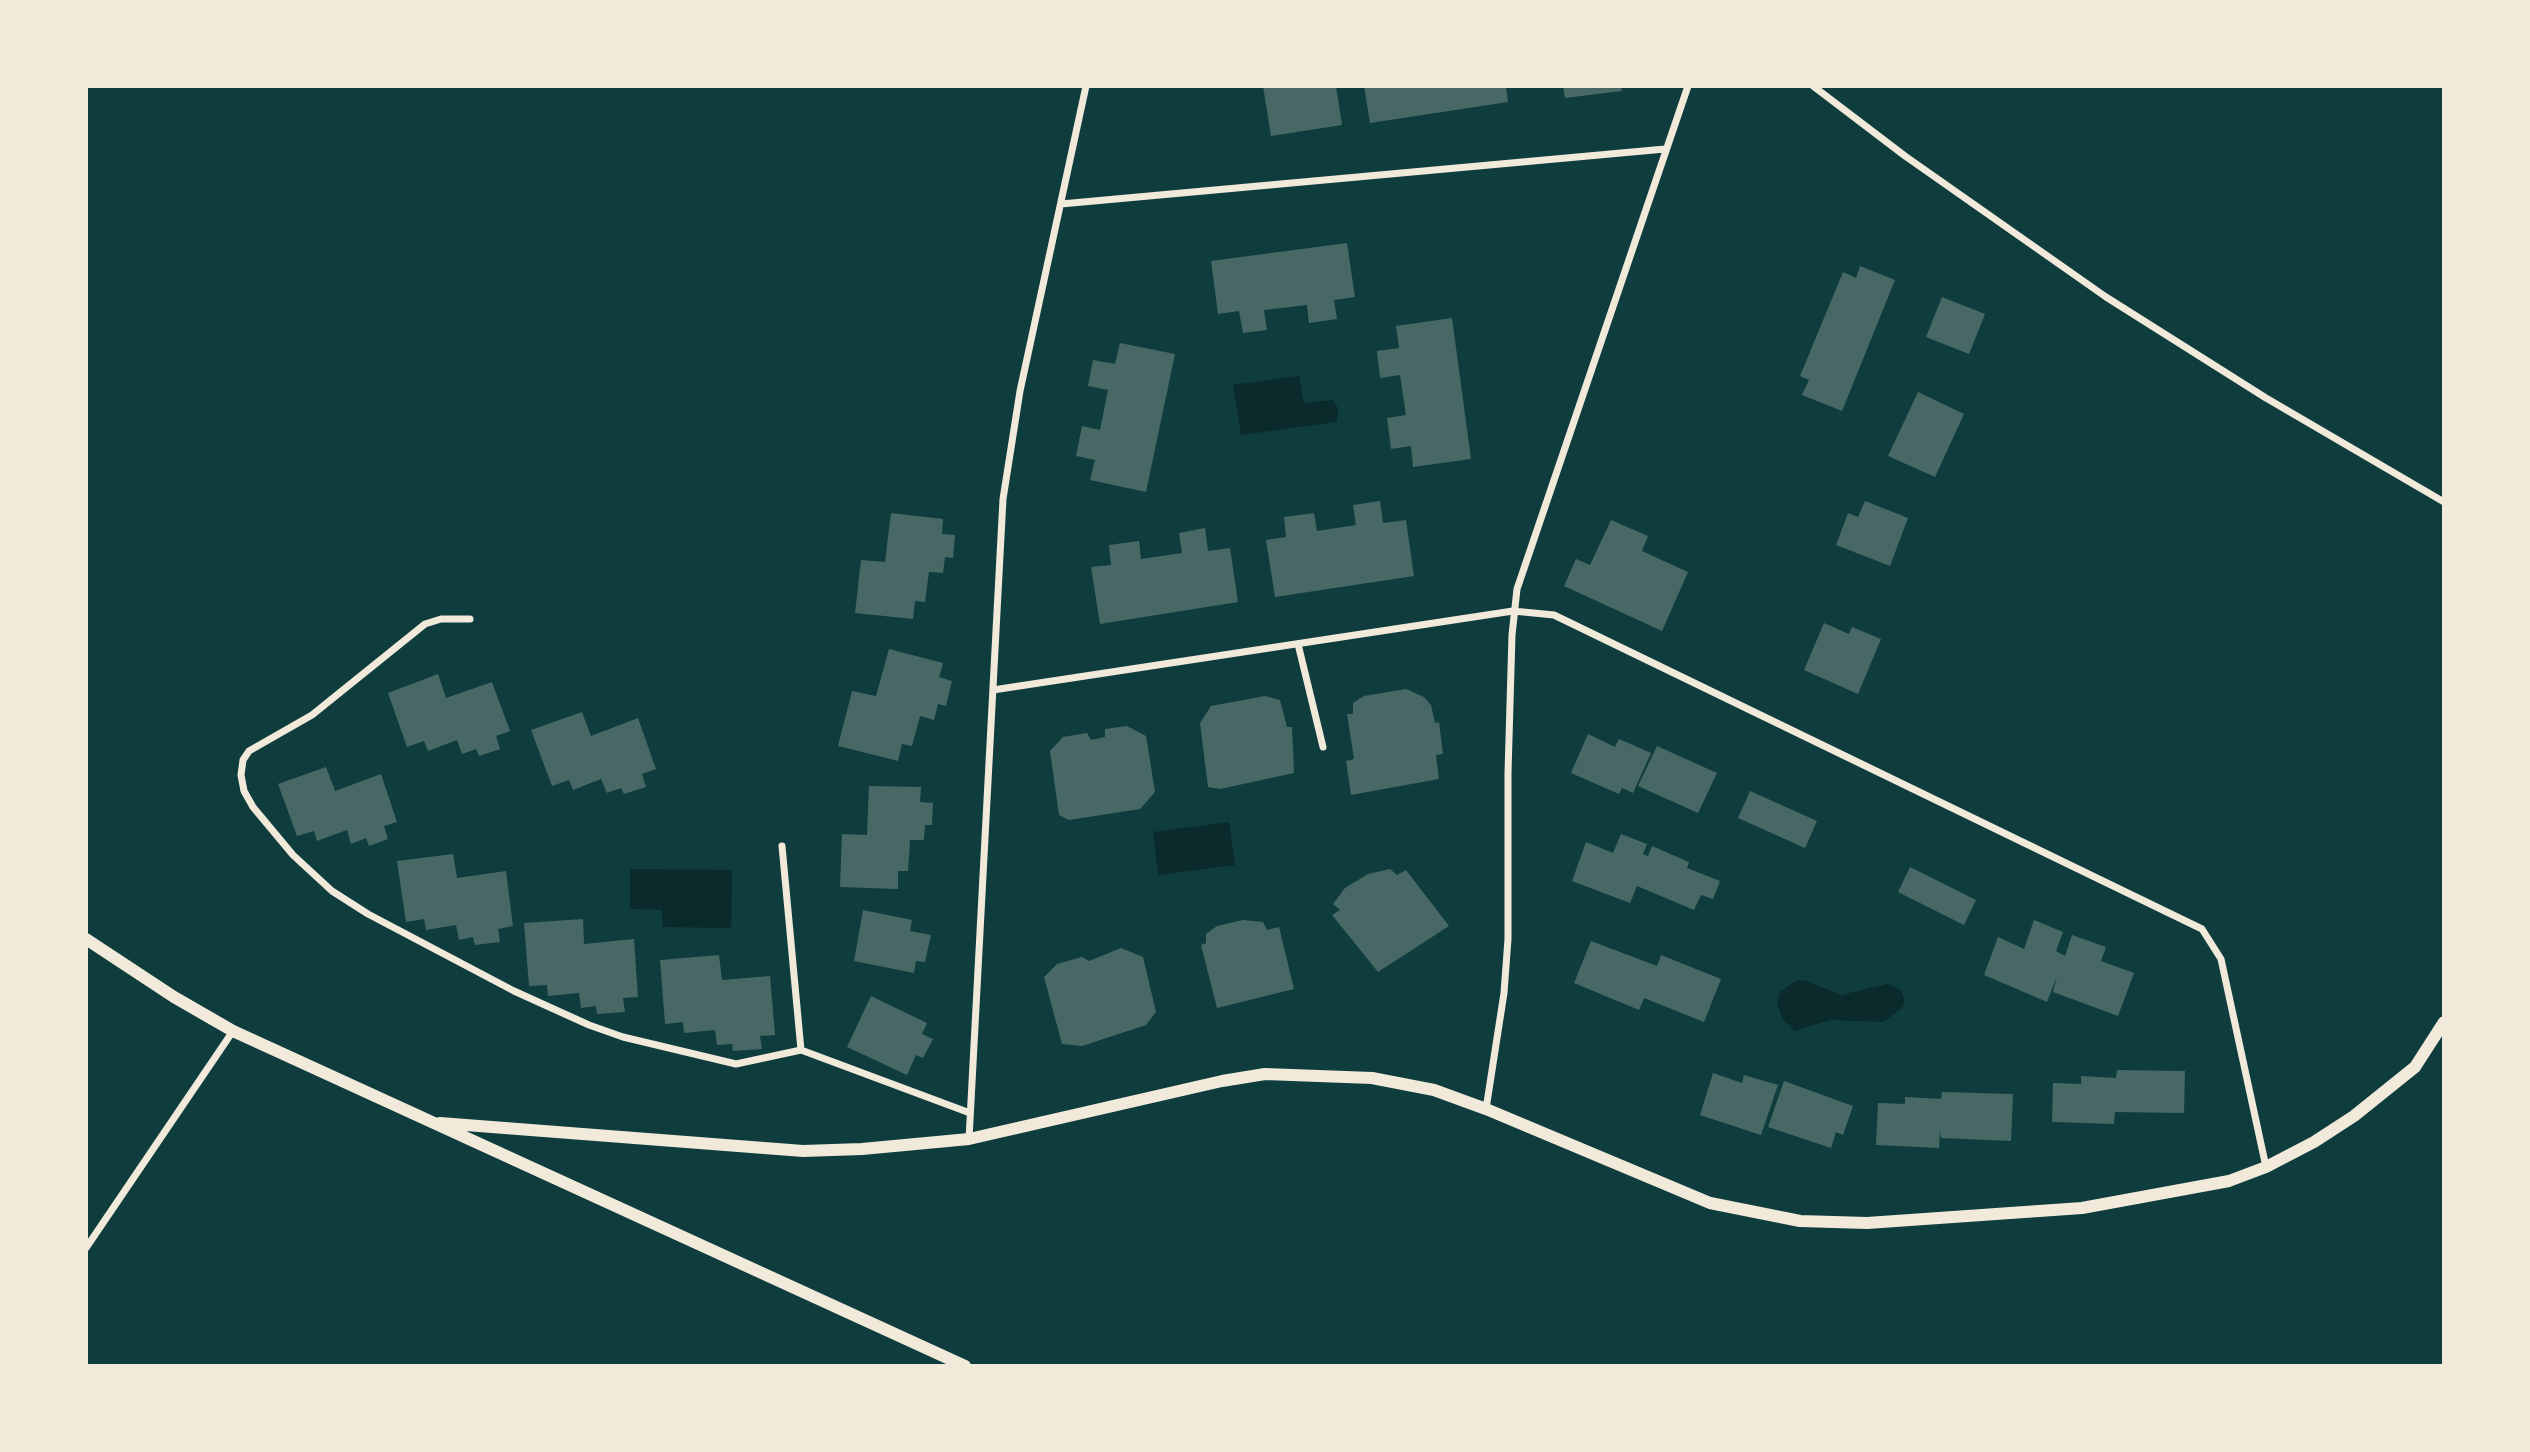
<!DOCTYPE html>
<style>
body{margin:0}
#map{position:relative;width:2530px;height:1452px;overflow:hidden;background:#0f3d3e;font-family:"Times New Roman",serif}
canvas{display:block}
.frame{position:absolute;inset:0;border:88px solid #f1e9da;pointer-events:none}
</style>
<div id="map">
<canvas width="2530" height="1452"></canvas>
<div class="frame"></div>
</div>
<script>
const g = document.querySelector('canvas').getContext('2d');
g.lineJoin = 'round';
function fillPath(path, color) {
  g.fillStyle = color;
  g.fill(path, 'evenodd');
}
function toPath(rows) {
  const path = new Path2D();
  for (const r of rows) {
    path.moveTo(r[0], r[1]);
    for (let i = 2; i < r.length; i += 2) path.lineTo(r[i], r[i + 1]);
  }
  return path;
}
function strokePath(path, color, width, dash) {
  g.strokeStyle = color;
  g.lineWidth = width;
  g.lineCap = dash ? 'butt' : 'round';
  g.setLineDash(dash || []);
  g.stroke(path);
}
fillPath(toPath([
 [1299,376,1304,403,1332,400,1338,408,1337,422,1241,435,1233,385],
 [1229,822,1235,865,1158,875,1153,832],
 [630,869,732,870,731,928,662,927,662,910,630,909],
 [1797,980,1807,981,1841,995,1887,984,1901,990,1905,1002,1902,1008,1883,1022,1830,1020,1795,1031,1783,1020,1777,1003,1780,992]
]), '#0a2a2b');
fillPath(toPath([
 [1263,86,1336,86,1342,125,1271,136],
 [1364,86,1506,86,1508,102,1370,123],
 [1563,86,1621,86,1622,91,1565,98],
 [1347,243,1355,297,1334,300,1337,319,1309,323,1307,305,1264,310,1267,330,1243,333,1239,311,1218,314,1211,261],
 [1860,266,1895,280,1842,411,1802,395,1809,380,1800,376,1843,272,1856,278],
 [1942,297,1985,314,1969,354,1926,337],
 [1452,318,1471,459,1413,467,1411,446,1391,449,1387,418,1406,415,1400,375,1380,378,1377,351,1399,348,1396,326],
 [1120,343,1175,354,1146,492,1090,480,1095,460,1076,456,1082,426,1100,430,1108,390,1088,386,1093,360,1115,364],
 [1918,392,1964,414,1935,477,1888,456],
 [1380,501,1383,523,1406,520,1414,576,1275,597,1266,540,1286,537,1284,517,1314,513,1317,531,1356,525,1353,505],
 [1865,501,1908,518,1890,566,1836,545,1848,513,1858,517],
 [891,513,943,519,942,534,955,535,953,558,945,557,943,573,929,572,925,602,915,601,913,619,855,613,861,560,885,562],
 [1611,520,1648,536,1642,551,1688,572,1662,631,1564,586,1576,559,1590,565],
 [1205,528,1208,551,1230,548,1238,602,1100,624,1091,567,1111,565,1109,545,1139,541,1141,559,1182,553,1179,533],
 [1824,623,1849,634,1852,627,1881,639,1858,694,1804,670],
 [889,649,943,663,939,677,952,681,946,706,938,704,934,720,920,716,912,746,902,744,898,761,838,746,852,691,876,696],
 [438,674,446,698,492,682,510,731,496,736,500,749,479,756,476,749,462,754,457,740,428,751,424,741,407,747,388,693],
 [1406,689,1424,697,1431,705,1435,723,1439,722,1443,754,1436,755,1439,779,1351,795,1346,761,1354,759,1347,714,1353,714,1353,703,1364,696],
 [1265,696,1280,700,1287,727,1292,727,1294,773,1220,789,1208,787,1200,723,1211,706],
 [582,712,591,736,638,718,656,769,642,774,646,787,624,794,621,788,607,793,601,779,573,790,569,780,552,786,531,730],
 [1127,726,1146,736,1155,792,1140,809,1069,820,1059,815,1050,751,1063,737,1087,733,1091,740,1105,737,1105,729],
 [1588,734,1615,747,1619,739,1651,753,1633,793,1622,788,1619,794,1571,773],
 [1657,746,1717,773,1698,813,1638,786],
 [326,767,335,791,381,774,397,822,384,826,388,839,369,846,366,838,351,844,347,830,317,841,314,831,297,836,278,784],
 [869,786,921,787,920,802,933,803,932,825,925,825,924,840,910,840,908,871,898,871,898,889,840,887,842,834,867,835],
 [1750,791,1817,821,1805,848,1738,818],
 [1621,834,1647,844,1643,854,1648,856,1652,846,1689,862,1687,868,1720,881,1713,899,1701,895,1694,910,1637,886,1630,903,1572,881,1586,842,1613,853],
 [453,854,457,878,506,871,513,926,498,929,500,942,475,945,473,937,459,940,456,925,426,930,424,919,406,922,397,861],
 [1910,867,1976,900,1964,925,1898,892],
 [1390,869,1397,875,1406,870,1449,926,1378,972,1332,915,1340,910,1333,904,1345,888,1368,874],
 [863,910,912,920,910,931,931,935,925,962,916,961,914,973,854,961],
 [583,919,584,944,634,939,638,997,623,998,625,1012,597,1014,596,1006,581,1008,579,993,548,996,547,985,529,986,524,923],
 [1243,920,1263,922,1267,930,1279,927,1294,989,1217,1008,1201,945,1206,943,1206,934,1217,926],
 [2034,920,2063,932,2056,951,2065,956,2072,935,2106,947,2101,961,2134,973,2118,1016,2053,992,2057,976,2047,1002,1984,975,1998,937,2024,949],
 [1591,941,1657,966,1661,955,1721,979,1704,1022,1644,998,1639,1010,1574,983],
 [1121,948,1143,957,1156,1012,1146,1025,1082,1046,1062,1044,1044,977,1057,964,1082,957,1089,961],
 [719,955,722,980,770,976,775,1035,760,1036,762,1049,733,1051,732,1044,717,1045,715,1030,684,1033,683,1022,665,1024,660,960],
 [871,996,927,1023,922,1034,933,1039,923,1058,916,1055,907,1075,847,1047],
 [2117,1070,2185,1071,2184,1113,2115,1112,2114,1124,2052,1122,2053,1083,2081,1084,2081,1076,2116,1078],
 [1713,1073,1742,1083,1744,1075,1778,1085,1761,1135,1700,1115],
 [1784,1081,1853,1106,1843,1135,1836,1132,1831,1148,1768,1127],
 [1942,1092,2013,1094,2011,1141,1941,1138,1940,1131,1939,1148,1876,1145,1878,1103,1905,1104,1905,1097,1941,1099]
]), '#486865');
strokePath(toPath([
 [1813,86,1905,156,2106,297,2266,398,2444,502],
 [1061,204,1665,149],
 [470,619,441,619,425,624,312,715,249,751,243,760,241,775,244,791,253,807,293,855,332,891,368,914,514,991,589,1025,623,1037,736,1064,801,1050,970,1113],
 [1298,644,1323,747],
 [993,690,1513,611,1554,615,2202,929,2221,959,2266,1167],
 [782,846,801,1050],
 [1486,1109,1504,993,1508,939,1508,773,1512,635,1517,589,1688,86],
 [969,1139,1003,499,1020,391,1086,86],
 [86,1248,233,1031]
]), '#f1e9da', 7);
strokePath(toPath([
 [86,939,174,997,233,1031,965,1366],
 [440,1123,803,1151,862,1149,969,1139,1222,1081,1265,1074,1372,1078,1434,1090,1486,1109,1710,1203,1800,1221,1867,1223,2082,1208,2229,1181,2266,1167,2314,1142,2354,1116,2415,1067,2444,1022]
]), '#f1e9da', 12);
</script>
